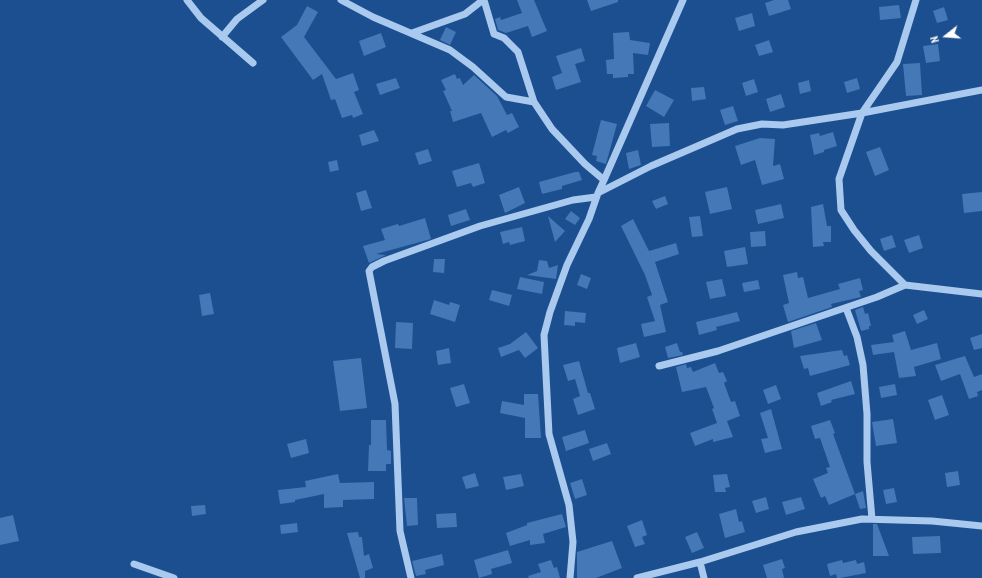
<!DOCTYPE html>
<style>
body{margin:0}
#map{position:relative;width:982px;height:578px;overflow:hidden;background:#1b4f8f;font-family:"PT Sans Narrow",sans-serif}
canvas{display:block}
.north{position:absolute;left:926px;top:16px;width:40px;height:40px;-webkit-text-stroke:3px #1b4f8f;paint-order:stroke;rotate:253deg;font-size:11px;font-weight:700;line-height:16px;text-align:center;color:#fff}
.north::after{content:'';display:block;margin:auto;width:14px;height:18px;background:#fff;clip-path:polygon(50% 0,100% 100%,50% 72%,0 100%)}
</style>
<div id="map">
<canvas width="982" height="578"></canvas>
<div class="north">N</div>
</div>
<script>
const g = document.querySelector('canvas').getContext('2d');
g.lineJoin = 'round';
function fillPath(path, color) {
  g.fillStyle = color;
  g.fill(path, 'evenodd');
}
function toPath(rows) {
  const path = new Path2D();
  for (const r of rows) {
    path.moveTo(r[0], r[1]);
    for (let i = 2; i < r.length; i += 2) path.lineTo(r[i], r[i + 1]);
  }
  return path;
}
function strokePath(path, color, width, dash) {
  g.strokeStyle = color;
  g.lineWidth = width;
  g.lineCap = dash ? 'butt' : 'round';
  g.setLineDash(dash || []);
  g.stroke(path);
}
fillPath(toPath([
 [517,0,534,0,547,31,532,37,528,26,506,33,498,30,495,19,500,17,501,20,522,13],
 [587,0,618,0,618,2,591,11],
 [774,0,788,0,791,9,769,16,765,3],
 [899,5,901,18,880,20,879,7],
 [307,6,318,12,304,37,336,79,353,73,359,90,354,92,363,114,353,118,352,115,342,118,335,99,331,100,322,74,313,80,281,37,297,25],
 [944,7,948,20,937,23,933,11],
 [752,13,755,26,739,31,735,18],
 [446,27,456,32,450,45,440,40],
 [629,32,630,40,650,43,648,55,633,53,634,74,628,74,628,77,613,78,613,74,607,74,606,60,614,59,613,33],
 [381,33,386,47,364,56,359,41],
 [769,40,773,52,759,56,755,45],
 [938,44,940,61,926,63,923,46],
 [581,48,585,61,575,64,581,82,556,90,552,77,562,73,556,56],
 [920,63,922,95,906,96,903,64],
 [455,74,457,79,460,78,463,85,474,75,497,96,507,115,512,113,519,127,508,133,506,130,492,137,481,113,453,122,450,111,452,111,443,91,446,90,441,80],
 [396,78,400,88,380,95,376,84],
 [857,78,860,89,847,93,844,82],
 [754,79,758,92,746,96,742,83],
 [809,80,811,91,800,94,798,83],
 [704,87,706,99,692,101,691,88],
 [655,90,674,100,664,117,646,106],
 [781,94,785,107,770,112,766,99],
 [733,106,738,121,725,125,720,110],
 [601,120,617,124,606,164,596,161,597,156,592,155],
 [669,123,670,146,652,147,650,124],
 [374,130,379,141,362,146,359,135],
 [833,132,837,146,824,150,824,152,814,155,810,135,819,133,820,136],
 [760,138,775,139,773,166,780,164,784,179,762,185,755,160,741,165,735,146],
 [880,147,889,170,875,176,866,152],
 [428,149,432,161,419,165,415,153],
 [638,150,641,165,629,169,626,153],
 [337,160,339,170,330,172,328,162],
 [479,163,485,183,473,187,471,183,457,187,452,171],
 [575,172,579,172,582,180,562,186,562,189,542,194,539,182],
 [519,187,525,203,505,213,499,195],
 [727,187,732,209,710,214,705,192],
 [366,190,372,208,361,211,356,193],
 [982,192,982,211,964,213,962,194],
 [665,196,668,204,656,209,652,201],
 [781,204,784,218,758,224,755,210],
 [823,204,827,226,831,226,831,242,823,242,824,246,813,247,811,207],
 [466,209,470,220,451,226,448,215],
 [571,211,580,218,575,225,565,219],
 [548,216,565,231,555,242],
 [700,216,703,236,692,237,689,217],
 [425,218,431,239,376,254,386,255,369,263,363,246,385,240,381,229,398,224,399,226],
 [633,219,649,251,676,243,679,254,655,262,668,302,660,305,666,332,644,337,641,324,655,321,647,297,652,295,645,275,621,226],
 [522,227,525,241,510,245,509,242,503,244,500,232],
 [765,231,766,246,751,247,750,232],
 [892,235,896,247,884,251,880,239],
 [919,235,923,248,909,253,904,240],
 [745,247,748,264,727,267,724,251],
 [434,259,445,259,444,273,433,272],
 [539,260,547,261,549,268,558,265,556,279,527,275,537,271],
 [797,272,798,278,803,277,808,298,840,289,838,284,860,278,863,290,859,291,861,297,831,304,832,307,788,322,783,305,789,303,783,275],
 [581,274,591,278,587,289,577,285],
 [520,277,544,282,542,294,517,289],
 [722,279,726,296,710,299,706,282],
 [758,280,760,289,744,292,742,283],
 [492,290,512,295,509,306,489,300],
 [210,293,214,314,202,316,199,295],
 [434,300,449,305,450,302,460,305,455,322,430,314],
 [863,307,865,314,868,313,871,326,869,326,869,329,861,331,855,310],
 [924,310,928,319,917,324,913,315],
 [565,311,586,313,585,323,575,322,575,326,564,325],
 [737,312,740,321,716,327,717,330,699,335,696,322],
 [396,322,413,323,412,349,395,348],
 [816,323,822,340,794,348,791,331],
 [905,331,911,350,937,343,941,359,914,367,916,376,899,378,894,352,873,355,871,345,894,342,892,335],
 [526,332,538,348,525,358,519,350,501,357,498,348,510,344],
 [982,334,982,348,974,350,970,338],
 [636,343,640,357,620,363,617,348],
 [677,343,680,352,682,352,683,355,668,358,665,347],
 [449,348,451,363,438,365,436,351],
 [842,350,844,356,847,355,850,365,810,376,808,368,804,369,800,356],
 [965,356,974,377,982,374,982,390,977,392,978,396,969,399,960,374,941,381,935,365],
 [361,358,367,408,340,411,333,361],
 [579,361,588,393,590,393,595,409,578,415,573,399,580,396,575,379,568,381,563,365],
 [715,363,719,373,723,372,727,381,724,383,731,402,735,401,740,416,727,421,733,437,713,442,713,439,695,446,690,433,717,423,712,409,714,408,706,387,682,392,676,367,686,364,687,368,691,367,693,372],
 [851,381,855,394,831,400,832,402,821,406,817,393],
 [464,384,470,403,456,407,450,388],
 [895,384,897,395,881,398,879,387],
 [776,385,781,399,768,404,763,390],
 [524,394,538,394,541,438,525,438,525,418,500,413,502,401,524,405],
 [942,395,949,415,935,420,928,400],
 [771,409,782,449,765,453,761,439,768,438,760,413],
 [893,419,897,443,876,446,872,422],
 [371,420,386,420,387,450,391,451,391,464,386,464,386,471,368,471,369,445,371,445],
 [830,420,835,433,833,434,855,494,829,505,825,496,821,498,813,479,828,473,826,468,830,467,820,438,815,439,811,426],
 [585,430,589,443,566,451,562,437],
 [306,439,309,453,291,458,287,444],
 [607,443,611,454,593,461,589,449],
 [958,471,960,485,947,487,945,473],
 [475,473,479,486,466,489,462,477],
 [338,474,340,483,374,482,374,499,343,500,343,507,324,508,324,494,295,500,295,502,280,504,278,490,306,487,305,481],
 [521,474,524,486,506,490,503,477],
 [727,474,730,487,725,488,726,492,715,492,713,475],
 [582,479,587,495,575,499,570,483],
 [894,488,897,502,886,504,883,490],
 [863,491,866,508,860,509,855,494],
 [766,497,769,509,756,513,752,501],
 [801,497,805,509,786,515,782,502],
 [404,498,417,498,418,525,407,526],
 [205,505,206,514,192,516,191,506],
 [736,509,739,522,742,521,745,532,725,538,719,514],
 [456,513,457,527,437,528,436,514],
 [562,514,566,527,543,534,545,543,530,545,530,540,510,546,506,533,527,525,527,523],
 [13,515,19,541,0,545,0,518],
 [642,520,647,535,642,537,645,544,635,547,627,526],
 [297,523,298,532,281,534,280,525],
 [873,524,877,524,889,556,873,556],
 [358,532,359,537,362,537,364,556,369,554,373,568,365,571,365,578,360,578,347,533],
 [697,532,704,548,692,553,685,537],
 [940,536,941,553,913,554,912,537],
 [612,541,622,568,596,578,577,578,577,552],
 [508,550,512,563,491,569,492,574,479,578,474,560],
 [442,554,444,565,425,570,426,574,416,576,412,561],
 [782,559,785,568,782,569,784,578,767,578,763,565],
 [551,560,554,568,557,567,560,578,529,578,528,576,541,572,538,564],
 [842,560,843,563,856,560,857,564,864,562,866,573,840,578,837,578,836,574,830,576,827,564]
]), '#4478b7');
strokePath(toPath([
 [187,0,201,18,253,63],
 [341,0,373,17,450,50,473,67,506,97,534,102,552,129,585,164,604,180,683,0],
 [484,0,494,34,504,38,518,52,534,102],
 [412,33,465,14,483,0],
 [222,37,237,19,263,0],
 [598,193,651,166,737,129,762,124,783,125,862,113,982,90],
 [905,285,871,251,854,230,841,210,839,179,862,113,897,62,916,0],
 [846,308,857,337,863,365,867,414,867,462,872,519],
 [659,366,718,351,877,297,905,285,982,294],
 [700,562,704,578],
 [134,564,174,578],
 [411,578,400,531,395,404,369,271,372,267,384,261,480,226,573,200,596,197],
 [570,578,573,542,569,505,549,434,544,335,550,312,567,265,589,219,598,193,604,180],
 [637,578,700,562,796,532,862,519,932,521,982,526]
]), '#a9c9ee', 7);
</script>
